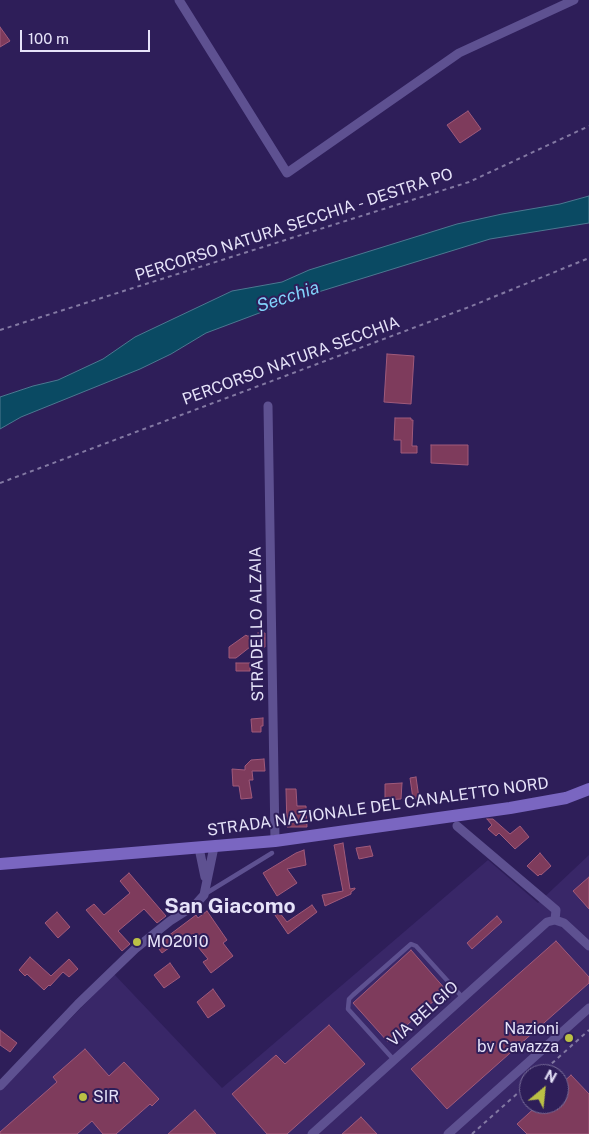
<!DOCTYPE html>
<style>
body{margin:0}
#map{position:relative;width:589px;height:1134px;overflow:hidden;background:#2e1e59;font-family:"Public Sans",sans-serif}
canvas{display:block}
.north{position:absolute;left:519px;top:1064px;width:50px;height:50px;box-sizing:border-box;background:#2e1e59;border:1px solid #786d99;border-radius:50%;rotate:28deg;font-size:14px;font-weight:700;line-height:20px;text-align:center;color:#e6e3f9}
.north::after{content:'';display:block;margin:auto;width:18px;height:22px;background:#bbc045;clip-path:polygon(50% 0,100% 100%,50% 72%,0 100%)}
.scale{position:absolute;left:20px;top:30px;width:130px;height:22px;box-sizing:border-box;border:2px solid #e6e3f9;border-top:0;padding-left:6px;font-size:15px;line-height:18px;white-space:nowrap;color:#e6e3f9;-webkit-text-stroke:4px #2e1e59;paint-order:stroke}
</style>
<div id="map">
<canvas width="589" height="1134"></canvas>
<div class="north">N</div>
<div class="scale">100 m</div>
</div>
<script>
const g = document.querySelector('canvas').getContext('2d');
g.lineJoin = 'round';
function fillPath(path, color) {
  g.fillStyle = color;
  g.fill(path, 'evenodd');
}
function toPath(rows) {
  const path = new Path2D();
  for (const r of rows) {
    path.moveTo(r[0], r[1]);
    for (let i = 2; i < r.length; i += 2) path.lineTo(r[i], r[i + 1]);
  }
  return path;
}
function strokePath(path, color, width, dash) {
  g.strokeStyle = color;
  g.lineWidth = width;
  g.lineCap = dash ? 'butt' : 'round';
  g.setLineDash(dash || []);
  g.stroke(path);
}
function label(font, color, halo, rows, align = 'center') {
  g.font = font + ' "Public Sans",sans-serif';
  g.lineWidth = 4;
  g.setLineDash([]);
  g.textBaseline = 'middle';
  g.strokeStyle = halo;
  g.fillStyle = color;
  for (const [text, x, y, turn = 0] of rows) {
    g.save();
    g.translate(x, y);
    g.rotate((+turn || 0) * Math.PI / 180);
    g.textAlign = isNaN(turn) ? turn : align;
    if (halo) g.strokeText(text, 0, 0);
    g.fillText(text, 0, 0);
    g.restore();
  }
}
fillPath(toPath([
 [589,855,589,1134,0,1134,0,1091,114,974,222,1088,488,860,538,903],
 [529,1074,559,1074,559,1104,529,1104]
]), '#392768');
const water = toPath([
 [589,196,589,223,490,239,302,297,206,333,171,354,140,369,21,417,0,429,0,397,33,386,58,380,103,359,135,337,232,291,282,282,309,270,457,224,502,214,560,204,589,196]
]);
fillPath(water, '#0a4a63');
strokePath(water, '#4c7890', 1);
const building = toPath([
 [0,27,10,41,0,47,0,27],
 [468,111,481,129,460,143,447,125,468,111],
 [387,354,414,356,411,404,384,402,387,354],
 [395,418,411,418,411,420,413,420,412,446,417,446,417,453,401,453,401,440,394,440,395,418],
 [431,445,468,445,468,465,431,463,431,445],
 [258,633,265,633,265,647,260,647,260,648,250,647,236,658,229,658,229,647,246,635,247,636,258,636,258,633],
 [236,663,250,663,250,671,236,671,236,663],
 [263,718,263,726,261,726,261,732,252,732,251,719,263,718],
 [264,759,265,771,252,771,253,780,249,780,252,798,241,799,239,786,233,786,232,769,245,770,245,766,251,760,264,759],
 [416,777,419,798,413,799,410,778,416,777],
 [402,783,401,799,385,800,385,784,402,783],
 [286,789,296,789,297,806,306,806,307,827,287,827,286,789],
 [487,819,493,819,510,834,520,826,529,837,515,849,499,833,496,836,488,829,492,825,487,819],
 [343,843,350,889,355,888,355,889,351,892,351,894,325,906,322,895,343,891,334,845,343,843],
 [370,846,373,856,359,859,356,848,370,846],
 [304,850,306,865,287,869,297,883,277,896,263,873,296,853,304,850],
 [540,853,551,866,541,875,540,874,538,876,527,866,540,853],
 [129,873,166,916,157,923,144,909,118,931,130,944,122,951,86,910,94,904,104,915,130,893,120,881,129,873],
 [589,877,589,909,573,891,589,877],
 [312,905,317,912,288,934,275,915,279,912,287,922,312,905],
 [207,911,227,940,223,943,233,956,211,973,203,962,208,959,193,941,189,944,184,937,162,953,156,945,196,915,198,918,207,911],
 [57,912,70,927,58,938,45,923,57,912],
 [497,916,502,922,472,949,467,943,497,916],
 [556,941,589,977,589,983,447,1109,411,1069,556,941],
 [411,950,446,990,388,1042,353,1003,411,950],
 [30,957,51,976,69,959,78,969,69,977,63,972,50,986,49,985,44,990,27,974,25,976,19,970,30,957],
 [170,963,180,977,164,988,154,975,170,963],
 [213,989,225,1006,208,1018,197,1002,213,989],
 [329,1025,365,1064,287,1134,267,1134,232,1094,276,1055,285,1064,329,1025],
 [0,1030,17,1043,10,1052,0,1045,0,1030],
 [85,1049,109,1076,124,1062,159,1099,152,1106,150,1104,116,1134,103,1134,92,1121,77,1134,0,1134,0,1132,57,1082,53,1077,85,1049],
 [571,1075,589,1094,589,1134,527,1134,517,1124,539,1104,559,1104,559,1086,571,1075],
 [195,1110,216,1134,168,1134,195,1110],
 [361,1117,377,1134,342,1134,361,1117]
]);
fillPath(building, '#7e3b5c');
strokePath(building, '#a05a7b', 1);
strokePath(toPath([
 [0,330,469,182,589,126],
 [0,483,469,307,589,258],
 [540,1074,589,1030],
 [472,1134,529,1083]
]), '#8379a3', 2, [4, 4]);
strokePath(toPath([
 [205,894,272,853],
 [394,1060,348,1009,349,999,353,995,411,944,416,946,463,998]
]), '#5e5191', 4.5);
strokePath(toPath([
 [179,0,287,173,459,53,574,0],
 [268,406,275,841],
 [457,826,556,910,555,920],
 [199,848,205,877],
 [0,1086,78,1004,135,949,170,921,195,905,204,895,214,847],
 [312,1134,547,922,555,920,564,923,589,946],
 [448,1134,589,1008]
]), '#5e5191', 9);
strokePath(toPath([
 [0,864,275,841,510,808,566,798,589,789]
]), '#7a66c1', 12);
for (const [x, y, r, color] of [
 [137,942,5,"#bbc045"],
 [569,1038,5,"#bbc045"],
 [83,1097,5,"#bbc045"]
]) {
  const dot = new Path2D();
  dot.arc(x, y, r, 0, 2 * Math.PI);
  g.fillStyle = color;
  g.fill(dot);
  strokePath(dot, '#2e1e59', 2);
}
label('16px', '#e6e3f9', '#2e1e59', [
 ["PERCORSO NATURA SECCHIA - DESTRA PO",294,225,-18],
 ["PERCORSO NATURA SECCHIA",291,361,-20],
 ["STRADELLO ALZAIA",257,624,-91],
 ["STRADA NAZIONALE DEL CANALETTO NORD",378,807,-8],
 ["VIA BELGIO",423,1014,-42]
]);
label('16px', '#e6e3f9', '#2e1e59', [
 ["MO2010",147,942],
 ["Nazioni",559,1029,"right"],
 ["bv Cavazza",559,1047,"right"],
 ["SIR",93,1097]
], 'left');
label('italic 18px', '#81d2fa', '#2e1e59', [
 ["Secchia",288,297,-18]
]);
label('bold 21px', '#e6e3f9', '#2e1e59', [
 ["San Giacomo",230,907]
]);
</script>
